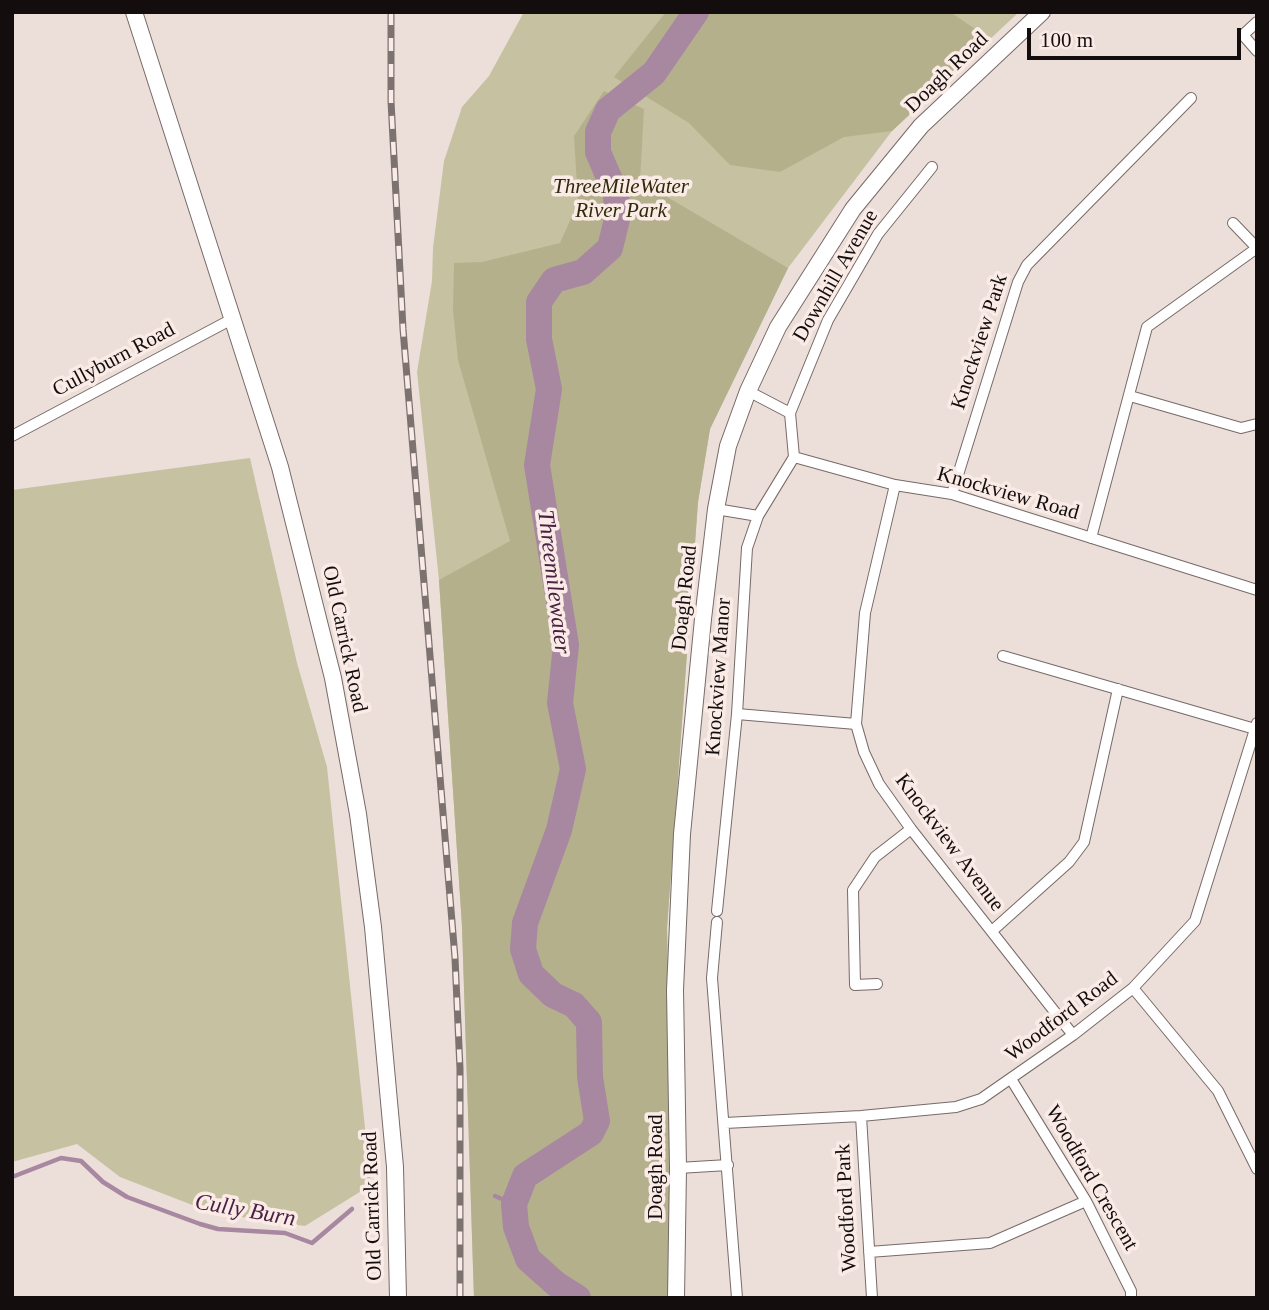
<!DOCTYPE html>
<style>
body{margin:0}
#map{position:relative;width:1269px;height:1310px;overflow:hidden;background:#ecded9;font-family:Georgia,serif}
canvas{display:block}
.frame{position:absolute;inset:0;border:14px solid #130e0d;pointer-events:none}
.scale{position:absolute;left:1027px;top:28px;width:214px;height:32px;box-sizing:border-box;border:4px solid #130e0d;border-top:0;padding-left:9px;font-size:21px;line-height:24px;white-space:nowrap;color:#130e0d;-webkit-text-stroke:5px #faebe6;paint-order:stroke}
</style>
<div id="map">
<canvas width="1269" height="1310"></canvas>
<div class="frame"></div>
<div class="scale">100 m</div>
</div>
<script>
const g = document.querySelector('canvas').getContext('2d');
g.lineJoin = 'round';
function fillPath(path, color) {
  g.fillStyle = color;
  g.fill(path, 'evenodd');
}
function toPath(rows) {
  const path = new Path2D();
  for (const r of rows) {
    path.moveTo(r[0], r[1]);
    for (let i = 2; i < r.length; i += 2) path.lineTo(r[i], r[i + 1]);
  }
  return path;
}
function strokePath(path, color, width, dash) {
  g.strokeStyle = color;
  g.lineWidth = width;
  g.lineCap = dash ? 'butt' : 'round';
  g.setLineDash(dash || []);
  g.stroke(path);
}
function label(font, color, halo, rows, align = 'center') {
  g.font = font + ' Georgia,serif';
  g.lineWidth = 7;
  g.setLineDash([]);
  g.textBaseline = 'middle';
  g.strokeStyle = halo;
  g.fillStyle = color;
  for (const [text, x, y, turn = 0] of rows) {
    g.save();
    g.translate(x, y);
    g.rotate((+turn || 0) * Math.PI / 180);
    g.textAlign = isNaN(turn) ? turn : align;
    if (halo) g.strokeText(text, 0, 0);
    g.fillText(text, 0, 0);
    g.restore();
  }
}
fillPath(toPath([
 [524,12,1019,12,892,131,788,268,710,429,698,502,667,928,674,1289,474,1298,462,926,439,580,417,372,432,281,433,248,444,161,462,107,489,76],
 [250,458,297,663,327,767,371,1185,305,1226,213,1213,120,1177,77,1144,12,1162,12,490]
]), '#c6c1a1');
fillPath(toPath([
 [666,12,950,12,990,39,892,131,844,137,780,172,730,165,689,123,614,77],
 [604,91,644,109,640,181,788,268,710,429,698,502,667,928,674,1289,671,1298,474,1298,462,926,439,580,510,541,458,360,453,310,454,263,482,262,560,243,578,203,574,136]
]), '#b5b08c');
strokePath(toPath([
 [12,1177,61,1158,81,1161,103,1182,127,1197,200,1224,218,1229,285,1233,312,1243,352,1209],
 [495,1196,514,1204]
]), '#a788a0', 4.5);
strokePath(toPath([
 [578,1298,556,1284,528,1259,516,1227,514,1204,525,1176,591,1133,597,1121,590,1077,589,1022,574,1005,553,995,531,974,523,949,525,923,559,830,573,769,560,703,566,645,537,465,549,389,539,339,539,302,554,280,583,272,610,248,617,219,616,194,598,152,598,132,608,110,654,73,696,12]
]), '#a788a0', 26);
const street = toPath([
 [1257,22,1243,35,1257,51],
 [748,391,790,413,794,457,895,485,952,494,1257,590],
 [1130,396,1241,428,1257,424],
 [790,413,828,320,878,234,932,167],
 [12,436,234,318],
 [895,485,865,613,856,724,864,752,879,784,911,829,1073,1035],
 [952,494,1018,282,1027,265,1191,98],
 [716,509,758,516],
 [1091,538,1147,327,1257,248,1233,223],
 [1003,656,1255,729],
 [737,714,856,724],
 [717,911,737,714,747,548,758,516,794,457],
 [717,922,712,978,737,1298],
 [992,931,1069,862,1084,842,1118,689],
 [877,984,855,985,853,890,875,857,911,829],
 [1133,988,1218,1091,1257,1169],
 [1011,1079,1086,1201,1131,1291,1131,1298],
 [861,1116,872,1298],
 [725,1123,861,1116,956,1107,981,1099,1073,1035,1133,988,1195,921,1257,723],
 [678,1168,728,1165],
 [869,1252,990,1243,1086,1201]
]);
const secondary = toPath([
 [134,12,280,467,333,678,358,814,373,927,395,1167,398,1298],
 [676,1298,678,1168,675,990,682,834,703,619,716,509,728,446,748,391,778,327,853,209,921,126,1042,12]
]);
strokePath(street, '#776a67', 12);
strokePath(secondary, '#776a67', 18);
strokePath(street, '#fff', 10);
strokePath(secondary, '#fff', 16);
const rail = toPath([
 [391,12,391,101,403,329,455,958,460,1069,460,1298]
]);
strokePath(rail, '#7c726f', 7);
strokePath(rail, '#faebe6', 4.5, [13]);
label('21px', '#130e0d', '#faebe6', [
 ["Doagh Road",947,73,-44],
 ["Downhill Avenue",836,276,-60],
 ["Knockview Park",980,342,-72],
 ["Cullyburn Road",114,360,-28],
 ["Knockview Road",1008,494,16],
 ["Doagh Road",685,598,-84],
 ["Old Carrick Road",344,639,78],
 ["Knockview Manor",719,677,-86],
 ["Knockview Avenue",949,843,53],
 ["Woodford Road",1062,1017,-37],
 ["Doagh Road",656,1167,-90],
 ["Woodford Crescent",1091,1178,60],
 ["Old Carrick Road",373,1206,-92],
 ["Woodford Park",847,1208,-93]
]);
label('italic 21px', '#2f2a0a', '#faebe6', [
 ["ThreeMileWater",621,187],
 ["River Park",621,211]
]);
label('italic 23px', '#4a2143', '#faebe6', [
 ["Threemilewater",553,582,83],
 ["Cully Burn",245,1211,10]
]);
</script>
